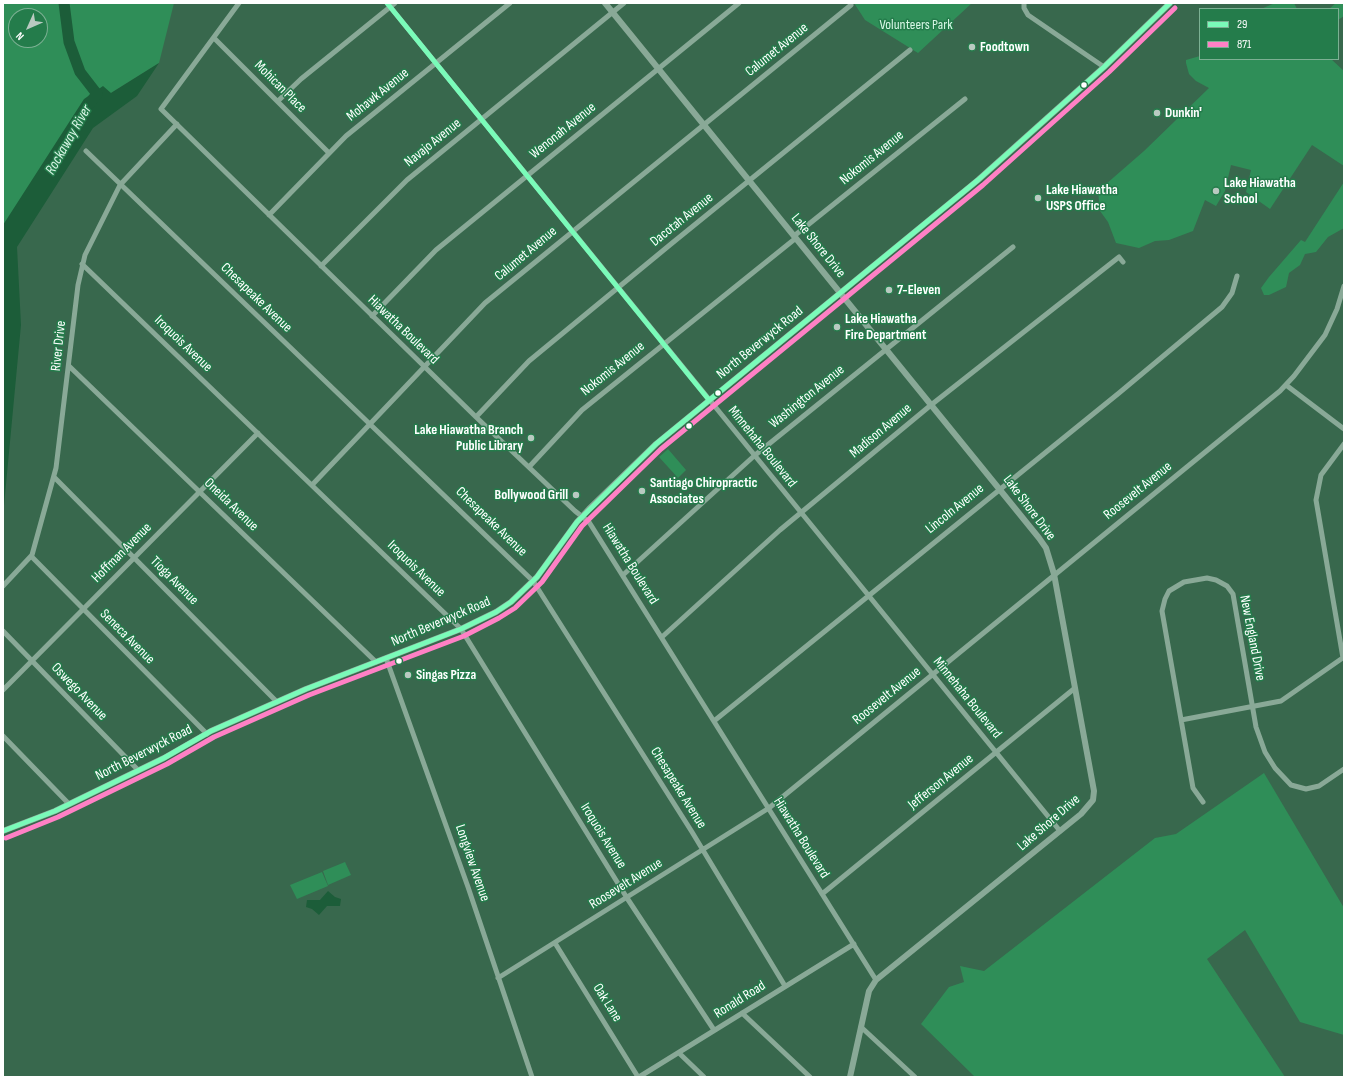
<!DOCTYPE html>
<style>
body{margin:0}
#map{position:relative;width:1347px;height:1080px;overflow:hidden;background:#38684d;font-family:"Sofia Sans Condensed",sans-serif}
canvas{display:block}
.frame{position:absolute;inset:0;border:4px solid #fff;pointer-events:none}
.legend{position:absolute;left:1199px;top:8px;width:140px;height:52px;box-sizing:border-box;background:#247c4b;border:1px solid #7cb093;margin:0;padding:5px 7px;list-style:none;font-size:12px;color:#fff}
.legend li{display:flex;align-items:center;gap:8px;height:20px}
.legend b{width:20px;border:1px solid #7cb093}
.north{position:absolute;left:8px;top:8px;width:40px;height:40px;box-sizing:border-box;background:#247c4b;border:1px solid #7cb093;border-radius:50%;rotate:225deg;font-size:11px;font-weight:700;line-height:16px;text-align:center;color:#fff}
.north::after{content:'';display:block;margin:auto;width:14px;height:18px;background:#b9cac1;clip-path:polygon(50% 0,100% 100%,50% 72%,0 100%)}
</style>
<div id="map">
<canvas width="1347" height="1080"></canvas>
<div class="frame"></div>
<ul class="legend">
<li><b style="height:5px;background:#7afbb9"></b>29</li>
<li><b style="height:5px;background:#ff80c5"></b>871</li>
</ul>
<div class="north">N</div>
</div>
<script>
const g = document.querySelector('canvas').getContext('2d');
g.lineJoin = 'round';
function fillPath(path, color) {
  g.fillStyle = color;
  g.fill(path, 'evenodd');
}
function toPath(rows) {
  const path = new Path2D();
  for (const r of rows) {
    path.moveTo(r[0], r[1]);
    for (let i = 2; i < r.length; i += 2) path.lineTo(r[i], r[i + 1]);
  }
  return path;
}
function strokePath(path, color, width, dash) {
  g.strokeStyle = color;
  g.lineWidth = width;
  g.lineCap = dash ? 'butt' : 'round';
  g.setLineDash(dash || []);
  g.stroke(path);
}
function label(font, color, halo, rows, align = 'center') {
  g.font = font + ' "Sofia Sans Condensed",sans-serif';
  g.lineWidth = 3;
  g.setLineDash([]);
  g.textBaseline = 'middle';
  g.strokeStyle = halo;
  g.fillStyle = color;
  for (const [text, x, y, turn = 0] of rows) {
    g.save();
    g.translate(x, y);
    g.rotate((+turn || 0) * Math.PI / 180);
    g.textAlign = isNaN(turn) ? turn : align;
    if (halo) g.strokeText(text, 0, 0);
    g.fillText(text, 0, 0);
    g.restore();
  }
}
fillPath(toPath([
 [3,3,174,3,159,63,111,93,3,225],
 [16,16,40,16,40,40,16,40],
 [854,3,972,3,918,53,865,20],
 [1275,3,1294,3,1297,9,1261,9],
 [1336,3,1344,3,1344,16,1338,20,1338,9,1329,9],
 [1200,56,1200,59,1331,59,1344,71,1344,166,1312,145,1270,209,1246,192,1251,170,1231,165,1225,191,1216,206,1205,200,1193,231,1169,240,1155,241,1139,248,1116,243,1108,222,1100,211,1098,191,1144,151,1209,88,1196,81,1189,74,1186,63,1186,60],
 [1344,182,1344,228,1328,237,1316,252,1305,254,1300,265,1289,273,1286,287,1269,295,1264,295,1261,288,1269,277,1301,240,1305,242],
 [668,449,686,470,678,478,659,457],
 [1264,773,1344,908,1344,1035,1300,1022,1245,930,1207,959,1285,1077,975,1077,921,1024,949,987,964,982,960,966,984,971,1155,838,1176,834],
 [345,862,351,875,328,885,323,871],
 [322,872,328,886,297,899,290,885]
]), '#2f8e58');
fillPath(toPath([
 [159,63,137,96,93,128,17,247,21,325,3,516,3,225,84,99,103,86,111,93],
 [328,891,335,897,341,899,340,906,327,906,319,915,312,909,306,907,307,900,320,900]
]), '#1c5d39');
strokePath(toPath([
 [64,3,69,42,80,72,97,94,90,103]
]), '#1c5d39', 11);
strokePath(toPath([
 [239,3,161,109,476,417,575,511,589,522,876,980],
 [387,3,1060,831],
 [1024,3,1024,8,1028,15,1104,67],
 [214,38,329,153],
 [278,101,301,79,395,3],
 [86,151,533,581,692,832,785,986],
 [269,215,346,136,510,3],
 [794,236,965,99],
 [82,264,461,629,627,898,714,1030],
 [321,266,407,180,624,3],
 [372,316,436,250,739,3],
 [69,366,376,662],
 [1286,385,1344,429],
 [476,417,529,361,671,244,910,50],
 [529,467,582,410,796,238],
 [54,477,277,702],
 [312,485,485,303,851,5],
 [31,556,207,734],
 [623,575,754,456,1013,247],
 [3,586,32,555,56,468,78,285,85,255,120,185,177,124],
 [3,631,138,770],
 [662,637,780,530,931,405,1119,257,1123,262],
 [386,658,468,887,532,1077],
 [1343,658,1316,500,1321,475,1344,444],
 [3,690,258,433],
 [1181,720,1281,701,1344,657],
 [714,721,1119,393,1222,307,1232,293,1237,276],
 [3,736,69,804],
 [1203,802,1193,788,1162,611,1165,599,1169,591,1184,582,1207,578,1216,580,1227,586,1233,594,1256,727,1265,752,1275,768,1291,785,1306,789,1319,786,1344,769],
 [822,894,1075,688],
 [555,943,638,1077],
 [498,978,769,808,1280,391,1294,376,1325,335,1337,309,1344,286],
 [742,1013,810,1077],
 [861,1027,915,1077],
 [679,1053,704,1077],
 [639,1077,854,944]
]), '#89a997', 5);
strokePath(toPath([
 [605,3,1039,538,1046,548,1054,574,1094,791,1093,800,1081,814,1060,831,876,980,869,991,850,1077],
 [3,831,55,811,164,758,211,731,306,689,461,629,496,612,511,602,537,577,577,522,589,509,656,444,978,180,1104,67,1170,3]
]), '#89a997', 6);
strokePath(toPath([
 [387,3,709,400],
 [3,831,55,811,164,758,211,731,306,689,461,629,496,612,511,602,537,577,577,522,656,444,978,180,1104,67,1170,3]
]), '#7afbb9', 5);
strokePath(toPath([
 [6,838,58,817,167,764,214,737,309,695,464,636,499,618,515,608,542,582,582,526,661,449,983,185,1109,72,1175,8]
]), '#ff80c5', 5);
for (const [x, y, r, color] of [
 [972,47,4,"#b9cac1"],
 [1084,85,3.5,"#fff"],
 [1157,113,4,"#b9cac1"],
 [1216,191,4,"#b9cac1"],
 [1038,198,4,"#b9cac1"],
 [889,290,4,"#b9cac1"],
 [837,327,4,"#b9cac1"],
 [718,393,3.5,"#fff"],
 [689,426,3.5,"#fff"],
 [531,438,4,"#b9cac1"],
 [642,491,4,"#b9cac1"],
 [576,495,4,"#b9cac1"],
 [399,661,3.5,"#fff"],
 [408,675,4,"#b9cac1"]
]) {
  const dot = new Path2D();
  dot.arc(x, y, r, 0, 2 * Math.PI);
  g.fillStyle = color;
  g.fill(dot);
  strokePath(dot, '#247c4b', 1.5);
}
label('14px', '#d8f7e6', '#247c4b', [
 ["Volunteers Park",916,25]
]);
label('bold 14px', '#fff', '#247c4b', [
 ["Foodtown",980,47],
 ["Dunkin'",1165,113],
 ["Lake Hiawatha",1224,183],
 ["School",1224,199],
 ["Lake Hiawatha",1046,190],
 ["USPS Office",1046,206],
 ["7-Eleven",897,290],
 ["Lake Hiawatha",845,319],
 ["Fire Department",845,335],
 ["Lake Hiawatha Branch",523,430,"right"],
 ["Public Library",523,446,"right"],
 ["Santiago Chiropractic",650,483],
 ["Associates",650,499],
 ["Bollywood Grill",568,495,"right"],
 ["Singas Pizza",416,675]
], 'left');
label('14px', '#fff', '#247c4b', [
 ["Calumet Avenue",777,50,-39],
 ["Mohican Place",280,87,45],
 ["Mohawk Avenue",378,95,-39],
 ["Wenonah Avenue",563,131,-39],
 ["Navajo Avenue",433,143,-39],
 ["Nokomis Avenue",872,158,-39],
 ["Dacotah Avenue",682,220,-39],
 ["Lake Shore Drive",818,246,51],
 ["Calumet Avenue",526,254,-40],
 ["Chesapeake Avenue",256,298,44],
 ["Hiawatha Boulevard",403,330,44],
 ["North Beverwyck Road",760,343,-39],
 ["Iroquois Avenue",183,344,44],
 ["River Drive",59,346,-84],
 ["Nokomis Avenue",613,369,-39],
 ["Washington Avenue",807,397,-39],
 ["Madison Avenue",881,431,-40],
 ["Minnehaha Boulevard",762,447,51],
 ["Roosevelt Avenue",1138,491,-39],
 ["Oneida Avenue",231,505,44],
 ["Lake Shore Drive",1029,508,53],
 ["Lincoln Avenue",955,509,-39],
 ["Chesapeake Avenue",491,522,44],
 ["Hoffman Avenue",122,553,-45],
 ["Hiawatha Boulevard",630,564,58],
 ["Iroquois Avenue",416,569,44],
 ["Tioga Avenue",174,581,45],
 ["North Beverwyck Road",441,622,-23],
 ["Seneca Avenue",127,637,45],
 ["New England Drive",1252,638,79],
 ["Oswego Avenue",79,692,46],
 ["Roosevelt Avenue",887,696,-39],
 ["Minnehaha Boulevard",967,698,51],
 ["North Beverwyck Road",144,753,-27],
 ["Jefferson Avenue",941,782,-39],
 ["Chesapeake Avenue",678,788,58],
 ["Lake Shore Drive",1049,823,-41],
 ["Iroquois Avenue",603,836,58],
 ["Hiawatha Boulevard",801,838,58],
 ["Longview Avenue",472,863,71],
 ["Roosevelt Avenue",626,884,-32],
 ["Ronald Road",740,1000,-32],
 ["Oak Lane",607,1003,58]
]);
label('italic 15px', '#d9f6e6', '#247c4b', [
 ["Rockaway River",69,140,-60]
]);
</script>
